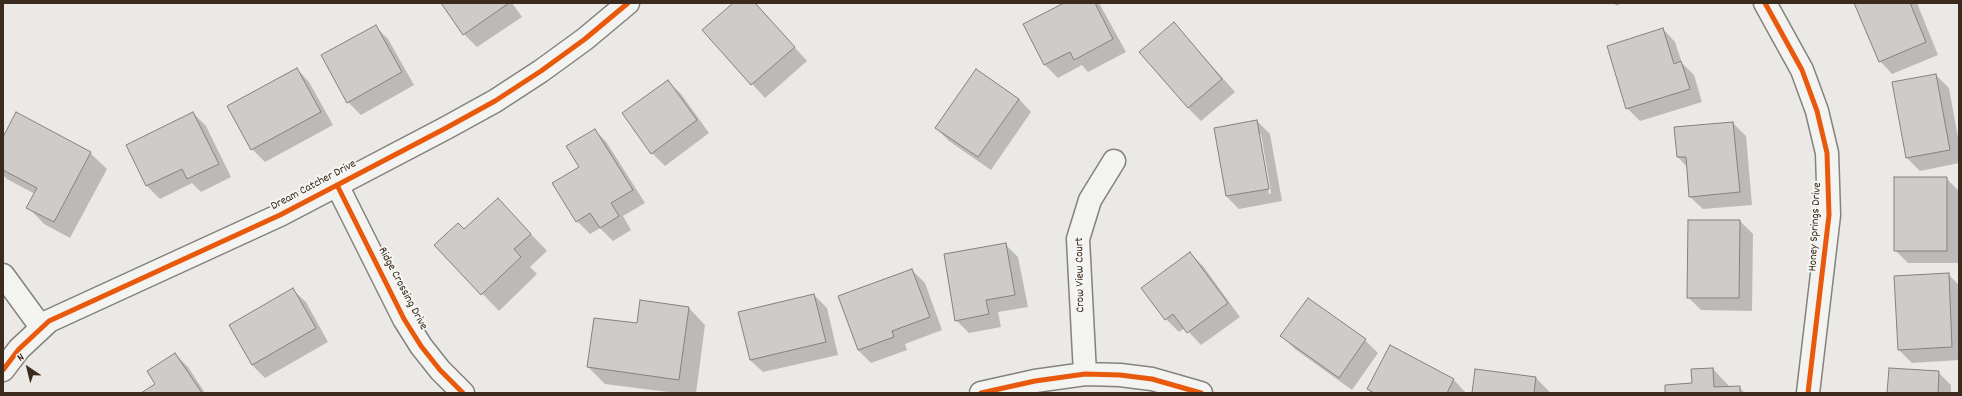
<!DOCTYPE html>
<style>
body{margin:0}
#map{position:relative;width:1962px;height:396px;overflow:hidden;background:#eae9e6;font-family:Dekko,sans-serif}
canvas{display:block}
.frame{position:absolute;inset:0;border:4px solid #3b2a1e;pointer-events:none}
.north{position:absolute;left:8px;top:348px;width:40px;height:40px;-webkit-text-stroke:3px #f6f6f2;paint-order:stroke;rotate:325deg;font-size:11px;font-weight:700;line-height:16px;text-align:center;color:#3b2a1e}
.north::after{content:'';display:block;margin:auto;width:14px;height:18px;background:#3b2a1e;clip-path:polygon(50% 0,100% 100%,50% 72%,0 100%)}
</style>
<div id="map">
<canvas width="1962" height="396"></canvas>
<div class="frame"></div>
<div class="north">N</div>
</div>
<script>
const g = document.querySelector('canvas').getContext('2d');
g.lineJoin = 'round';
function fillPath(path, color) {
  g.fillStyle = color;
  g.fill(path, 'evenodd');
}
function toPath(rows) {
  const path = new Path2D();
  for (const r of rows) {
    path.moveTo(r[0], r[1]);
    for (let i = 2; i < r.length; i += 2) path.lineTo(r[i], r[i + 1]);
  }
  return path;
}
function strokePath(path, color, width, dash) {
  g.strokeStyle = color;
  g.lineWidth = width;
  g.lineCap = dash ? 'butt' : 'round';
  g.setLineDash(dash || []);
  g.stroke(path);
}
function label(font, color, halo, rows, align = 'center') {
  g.font = font + ' Dekko,sans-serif';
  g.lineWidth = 4;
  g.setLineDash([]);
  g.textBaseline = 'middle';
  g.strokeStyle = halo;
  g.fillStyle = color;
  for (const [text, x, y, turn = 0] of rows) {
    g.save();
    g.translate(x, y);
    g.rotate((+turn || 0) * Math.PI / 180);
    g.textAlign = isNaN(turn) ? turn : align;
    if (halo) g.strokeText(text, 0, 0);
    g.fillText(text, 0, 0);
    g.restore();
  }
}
fillPath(toPath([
 [443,3,512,3,522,17,477,47,464,34],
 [734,3,755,3,807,61,765,98,703,30],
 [1066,3,1099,3,1126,52,1088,72,1082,65,1058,78,1045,65,1024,25],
 [1612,3,1620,3,1618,6],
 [1855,3,1917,3,1938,55,1892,74,1880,61],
 [1174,23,1235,92,1201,121,1188,108],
 [375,26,388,39,414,85,361,115,348,102],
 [1663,29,1675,42,1682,63,1694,75,1702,102,1640,121,1627,108],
 [297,69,309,82,333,125,265,162,252,149],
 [1936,75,1949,88,1959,143,1959,163,1920,171,1907,158,1893,83],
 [668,81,681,94,709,133,665,166,652,153],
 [1019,99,1031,112,991,170,949,141,936,128],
 [193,113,206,126,231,177,201,192,192,183,160,199,147,186,127,145],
 [1257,121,1270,134,1282,201,1239,209,1226,196,1215,129],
 [1259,134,1261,134,1271,193,1269,194],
 [1733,123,1746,136,1752,205,1703,209,1690,197,1687,167,1678,157],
 [595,130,607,143,645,203,623,216,631,230,613,241,600,228,590,234,577,221,580,167],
 [3,139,90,153,107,169,70,238,44,224,28,207,35,194,7,179,3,175],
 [1946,178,1959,191,1959,263,1908,263,1895,250],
 [514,216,547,251,530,267,537,274,499,311,436,245,464,231],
 [1740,221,1753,234,1752,311,1701,310,1688,297],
 [1005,244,1018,257,1028,307,998,312,1001,327,969,333,956,320],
 [1190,253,1203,266,1240,317,1201,345,1185,328,1179,332,1166,319],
 [912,270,925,283,942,330,905,344,907,350,871,363,858,350,839,296],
 [1948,274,1959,285,1959,360,1912,363,1899,350,1895,277],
 [293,290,306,302,328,342,265,378,252,365],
 [814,295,827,308,838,355,763,372,750,360],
 [689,308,705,325,696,393,676,393,605,384,588,367,638,324],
 [1282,336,1365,340,1378,353,1352,390,1295,349],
 [1391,347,1454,380,1466,393,1372,393,1368,389],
 [175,354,188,367,205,393,142,393,156,384],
 [1713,369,1730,387,1739,387,1745,393,1666,393,1693,384],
 [1476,370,1536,378,1549,391,1549,393,1473,393],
 [1938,372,1951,385,1951,393,1888,393]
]), '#0003');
const building = toPath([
 [441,3,509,3,463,35,441,3],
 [733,3,755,3,795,47,751,85,702,30,733,3],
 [1064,3,1095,3,1113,39,1074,60,1070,52,1044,65,1023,24,1064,3],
 [1854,3,1910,3,1926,42,1879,62,1854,3],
 [1174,22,1222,79,1188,108,1139,52,1174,22],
 [376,25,402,72,347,103,321,55,376,25],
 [1663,28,1674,64,1681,61,1690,89,1626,109,1607,46,1663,28],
 [297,68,321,112,251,150,227,106,297,68],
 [976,69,1019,99,978,157,935,128,976,69],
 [1936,74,1950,150,1906,158,1892,82,1936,74],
 [668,80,697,120,651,154,622,113,668,80],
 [16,112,91,152,54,222,26,208,37,188,3,170,3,137,16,112],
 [193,112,219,164,187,179,182,169,146,186,126,145,193,112],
 [1257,120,1269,189,1226,196,1214,128,1257,120],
 [1733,122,1740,192,1689,197,1686,157,1677,157,1674,127,1733,122],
 [595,129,633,190,611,203,619,216,600,228,590,213,576,222,552,183,579,167,566,146,595,129],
 [1894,177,1947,177,1947,251,1894,251,1894,177],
 [498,198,531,234,514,249,521,257,481,295,434,245,458,223,464,229,498,198],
 [1688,220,1740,220,1739,298,1687,298,1688,220],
 [1006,243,1015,295,986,300,989,314,955,321,944,254,1006,243],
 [1190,252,1228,303,1187,333,1173,314,1165,320,1141,288,1190,252],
 [912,269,930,317,892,331,894,337,858,350,838,296,912,269],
 [1949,273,1952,347,1898,350,1894,276,1949,273],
 [293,288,316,328,252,365,229,325,293,288],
 [814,294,826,342,750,360,738,312,814,294],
 [1308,298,1366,339,1339,378,1280,336,1308,298],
 [640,300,689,307,679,380,587,367,594,318,637,323,640,300],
 [1390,345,1454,379,1447,393,1374,393,1367,389,1390,345],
 [175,353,202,393,141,393,155,384,147,371,175,353],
 [1713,368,1714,387,1740,386,1740,393,1665,393,1665,385,1692,383,1691,369,1713,368],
 [1889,368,1939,371,1938,393,1887,393,1889,368],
 [1475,369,1536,377,1534,393,1472,393,1475,369]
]);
fillPath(building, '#cdccc9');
strokePath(building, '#85817d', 1);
const minor = toPath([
 [1765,3,1802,70,1817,111,1827,153,1829,215,1808,393],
 [337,185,404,319,421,346,440,370,463,393],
 [3,275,41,327],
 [3,370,19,349,49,321,280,215,446,128,495,101,541,71,585,39,628,3],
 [1085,374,1078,239,1090,200,1114,161],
 [981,393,1035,381,1085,374,1120,375,1152,379,1201,393]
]);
strokePath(minor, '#85817d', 25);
strokePath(minor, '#f3f3f1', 22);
strokePath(toPath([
 [1765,3,1802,70,1817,111,1827,153,1829,215,1808,393],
 [337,185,404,319,421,346,440,370,463,393],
 [3,370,19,349,49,321,280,215,446,128,495,101,541,71,585,39,628,3],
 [981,393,1035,381,1085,374,1120,375,1152,379,1201,393]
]), '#e8590c', 5);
label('12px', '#3b2a1e', '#f6f6f2', [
 ["Dream Catcher Drive",314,186,-28],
 ["Honey Springs Drive",1816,227,-87],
 ["Crow View Court",1081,275,-91],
 ["Ridge Crossing Drive",402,289,62]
]);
</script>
